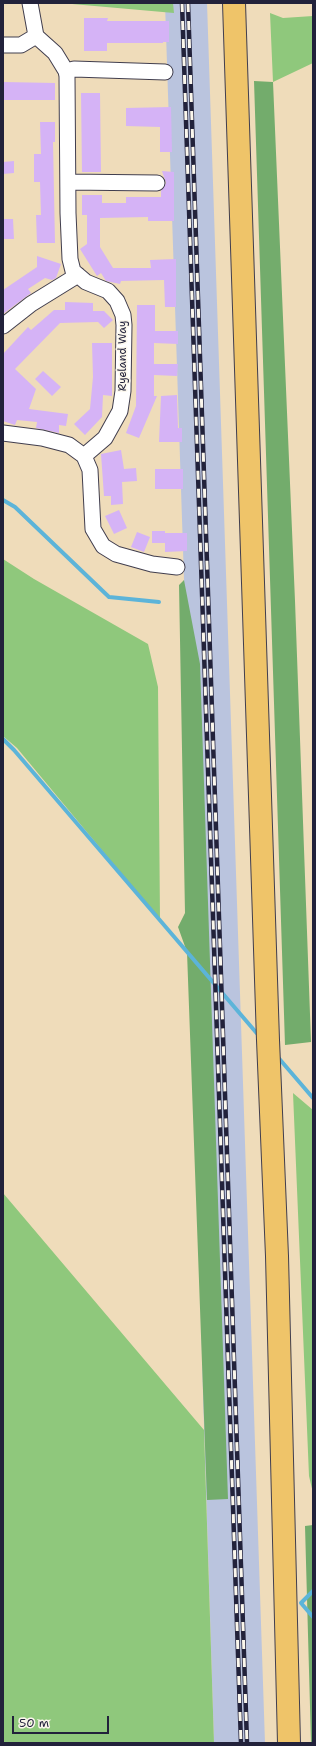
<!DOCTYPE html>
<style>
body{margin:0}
#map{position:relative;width:316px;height:1746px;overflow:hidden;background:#efdcba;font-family:"Shantell Sans",sans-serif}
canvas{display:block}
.frame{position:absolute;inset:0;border:4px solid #22223b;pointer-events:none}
.scale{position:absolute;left:12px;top:1716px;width:97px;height:18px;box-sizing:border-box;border:2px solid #22223b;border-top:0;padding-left:5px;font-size:12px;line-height:14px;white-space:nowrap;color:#22223b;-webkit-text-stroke:3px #fbf7ec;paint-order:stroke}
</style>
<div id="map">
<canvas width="316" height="1746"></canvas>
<div class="frame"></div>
<div class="scale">50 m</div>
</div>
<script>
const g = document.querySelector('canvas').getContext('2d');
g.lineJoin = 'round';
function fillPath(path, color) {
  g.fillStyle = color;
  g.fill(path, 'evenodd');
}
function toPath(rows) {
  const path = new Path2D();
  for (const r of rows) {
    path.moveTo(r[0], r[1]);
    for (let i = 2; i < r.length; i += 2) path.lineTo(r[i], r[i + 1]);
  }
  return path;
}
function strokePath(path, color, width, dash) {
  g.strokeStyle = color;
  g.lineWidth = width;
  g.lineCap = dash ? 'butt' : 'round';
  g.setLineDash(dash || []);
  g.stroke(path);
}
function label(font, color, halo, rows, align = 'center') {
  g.font = font + ' "Shantell Sans",sans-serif';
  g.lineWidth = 3;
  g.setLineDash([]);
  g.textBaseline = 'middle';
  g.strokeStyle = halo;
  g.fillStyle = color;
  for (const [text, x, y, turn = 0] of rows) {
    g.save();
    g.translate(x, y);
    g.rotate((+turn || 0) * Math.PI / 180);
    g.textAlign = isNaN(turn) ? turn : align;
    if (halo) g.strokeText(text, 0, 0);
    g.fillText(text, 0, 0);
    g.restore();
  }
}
fillPath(toPath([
 [165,3,207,3,265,1743,214,1743,203,1394,184,580]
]), '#bac4de');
fillPath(toPath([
 [47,3,173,3,174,13,72,4],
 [270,13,283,18,313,16,313,63,273,82],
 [3,559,34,579,148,644,158,687,160,920,17,748,3,736],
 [293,1093,313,1110,313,1493,309,1476],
 [3,1193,204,1430,214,1743,3,1743]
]), '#8fc87c');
fillPath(toPath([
 [254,81,273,82,295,601,311,1042,285,1045],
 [184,580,200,664,228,1499,207,1500,187,952,178,927,185,913,179,585],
 [313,1525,313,1743,311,1743,305,1526]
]), '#73ac6c');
strokePath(toPath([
 [3,500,15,507,109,597,159,602],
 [3,739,14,750,260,1037],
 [276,1055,313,1098],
 [313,1591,301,1603,313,1617]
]), '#5cb4d9', 4);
fillPath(toPath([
 [84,18,108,18,107,21,169,21,169,42,163,42,163,43,107,43,107,51,84,51],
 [3,82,55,83,55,100,3,100],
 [81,93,100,93,101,172,82,172],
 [171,107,172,152,160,152,160,127,126,126,126,108],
 [40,122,55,122,55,142,53,142,55,243,37,243,36,215,41,215,40,182,34,182,34,154,41,154],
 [14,161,14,173,3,174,3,162],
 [162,171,174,172,174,221,148,221,148,217,100,218,100,247,113,268,151,268,150,260,176,259,176,307,165,307,164,280,121,281,120,284,106,281,101,273,97,276,80,249,87,244,87,215,82,215,82,195,102,195,102,203,126,203,126,197,161,197,161,191,166,183],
 [3,219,13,219,14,239,3,239],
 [37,256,61,264,56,278,52,280,45,278,28,289,31,293,3,314,3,290,37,267],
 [65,302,93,303,93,311,104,311,113,320,104,328,98,322,60,323,15,369,36,389,29,409,68,414,66,426,59,425,59,433,36,428,37,422,17,420,15,425,3,421,3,354,28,327,31,330,54,310,65,310],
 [137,305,155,305,155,331,178,331,178,344,154,343,154,364,178,364,177,376,154,375,154,396,157,396,139,438,126,433,136,406],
 [92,343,112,343,112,396,103,395,102,417,85,435,74,424,90,409,93,377],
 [43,371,61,387,52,396,35,379],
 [177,395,178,428,182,428,182,442,159,442,161,396],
 [121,450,124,469,136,468,137,481,122,482,123,504,111,505,111,496,104,496,101,454],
 [155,469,183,469,183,489,155,489],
 [119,510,127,528,114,534,105,516],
 [152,531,165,531,165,533,187,533,187,551,165,552,165,543,152,543],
 [137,532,150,537,144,552,131,547]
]), '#d5b3f6');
const minor = toPath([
 [36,36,55,53,66,71,67,76,68,213,70,259,73,271,86,282,108,291,117,301,123,315,124,325,123,391,120,411,105,438,84,456,90,470,93,529,103,546,116,554,152,564,177,567],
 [3,45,21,45,36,36,30,3],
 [66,71,74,69,165,72],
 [68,182,157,183],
 [3,326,31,304,78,275],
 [3,433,42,438,69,445,84,456]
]);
const trunk = toPath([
 [234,3,268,1040,277,1256,289,1743]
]);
strokePath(minor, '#413e4e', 17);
strokePath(trunk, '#413e4e', 24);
strokePath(minor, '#fff', 15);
strokePath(trunk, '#efc469', 22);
const rail = toPath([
 [182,3,241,1743],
 [188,3,247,1743]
]);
strokePath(rail, '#22223b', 4.5);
strokePath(rail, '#fbf7ec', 3, [9]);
label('11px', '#22223b', '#fbf7ec', [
 ["Ryeland Way",123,356,-90]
]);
</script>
